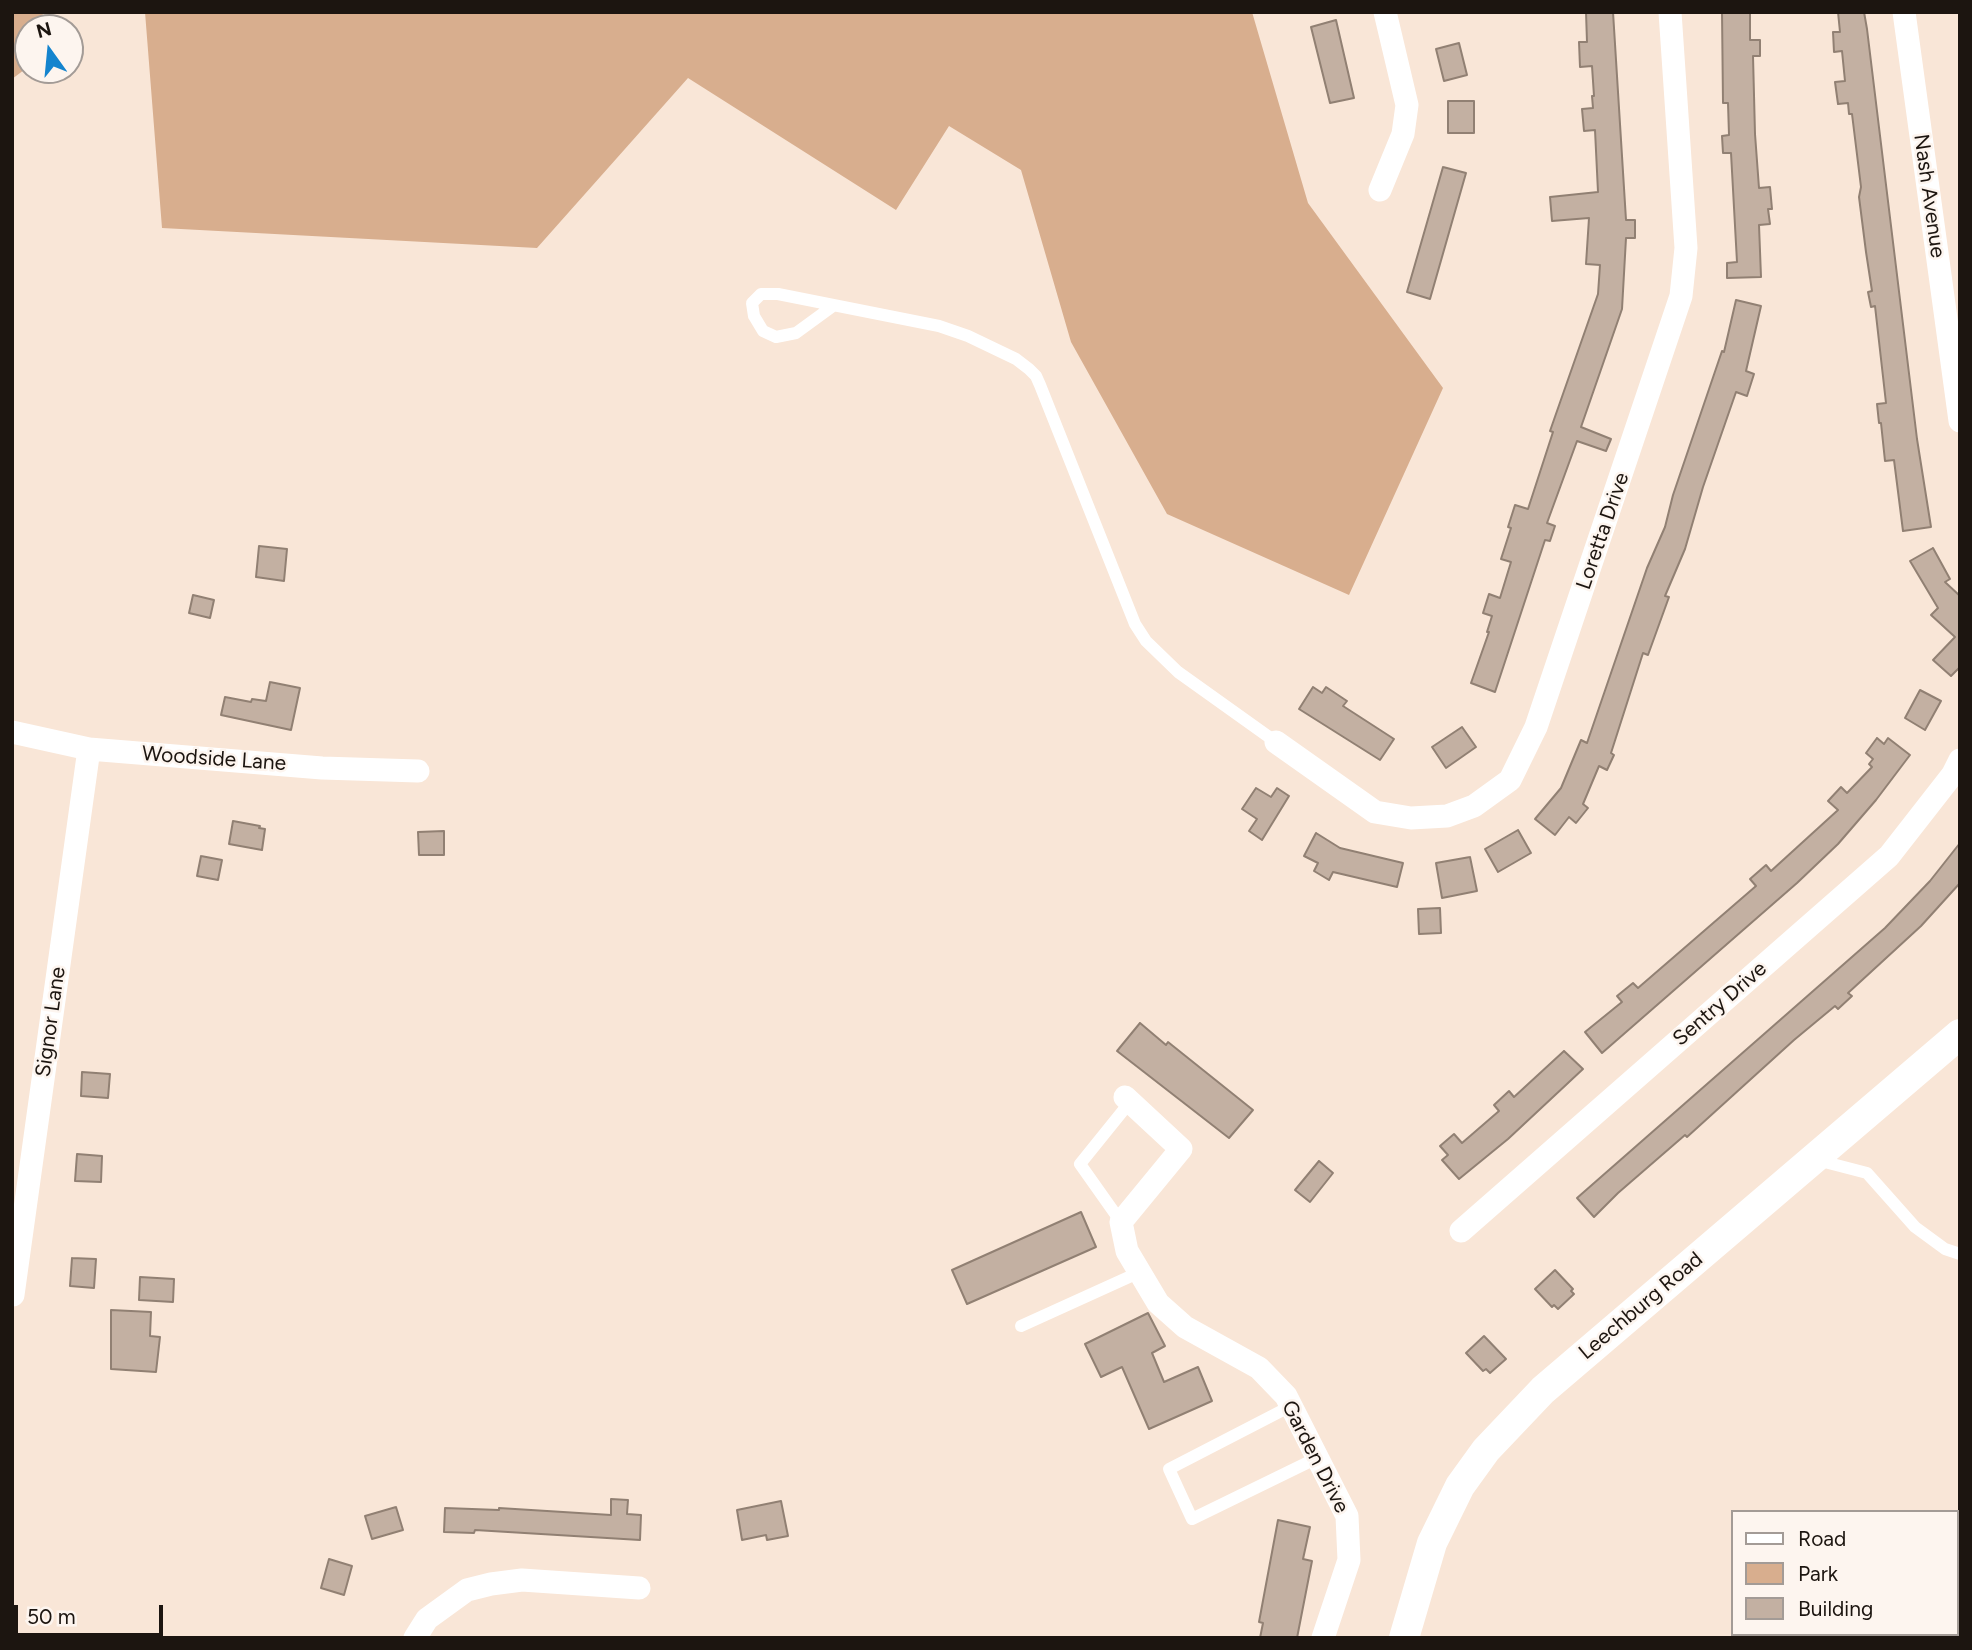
<!DOCTYPE html>
<style>
body{margin:0}
#map{position:relative;width:1972px;height:1650px;overflow:hidden;background:#f9e6d7;font-family:Figtree,sans-serif}
canvas{display:block}
.frame{position:absolute;inset:0;border:14px solid #1c1510;pointer-events:none}
.legend{position:absolute;left:1731px;top:1510px;width:228px;height:126px;box-sizing:border-box;background:#fdf5ef;border:2px solid #a39b96;margin:0;padding:9px 12px;list-style:none;font-size:21px;color:#1c1510}
.legend li{display:flex;align-items:center;gap:14px;height:35px}
.legend b{width:35px;border:2px solid #a39b96}
.north{position:absolute;left:14px;top:14px;width:70px;height:70px;box-sizing:border-box;background:#fdf5ef;border:2px solid #a39b96;border-radius:50%;rotate:345deg;font-size:19px;font-weight:700;line-height:28px;text-align:center;color:#1c1510}
.north::after{content:'';display:block;margin:auto;width:24px;height:32px;background:#1484ce;clip-path:polygon(50% 0,100% 100%,50% 72%,0 100%)}
.scale{position:absolute;left:14px;top:1605px;width:149px;height:32px;box-sizing:border-box;border:4px solid #1c1510;border-top:0;padding-left:9px;font-size:21px;line-height:24px;white-space:nowrap;color:#1c1510;-webkit-text-stroke:5px #fdf5ef;paint-order:stroke}
</style>
<div id="map">
<canvas width="1972" height="1650"></canvas>
<div class="frame"></div>
<ul class="legend">
<li><b style="height:9px;background:#fff"></b>Road</li>
<li><b style="height:19px;background:#d8ae8e"></b>Park</li>
<li><b style="height:19px;background:#c3b0a2"></b>Building</li>
</ul>
<div class="north">N</div>
<div class="scale">50 m</div>
</div>
<script>
const g = document.querySelector('canvas').getContext('2d');
g.lineJoin = 'round';
function fillPath(path, color) {
  g.fillStyle = color;
  g.fill(path, 'evenodd');
}
function toPath(rows) {
  const path = new Path2D();
  for (const r of rows) {
    path.moveTo(r[0], r[1]);
    for (let i = 2; i < r.length; i += 2) path.lineTo(r[i], r[i + 1]);
  }
  return path;
}
function strokePath(path, color, width, dash) {
  g.strokeStyle = color;
  g.lineWidth = width;
  g.lineCap = dash ? 'butt' : 'round';
  g.setLineDash(dash || []);
  g.stroke(path);
}
function label(font, color, halo, rows, align = 'center') {
  g.font = font + ' Figtree,sans-serif';
  g.lineWidth = 5;
  g.setLineDash([]);
  g.textBaseline = 'middle';
  g.strokeStyle = halo;
  g.fillStyle = color;
  for (const [text, x, y, turn = 0] of rows) {
    g.save();
    g.translate(x, y);
    g.rotate((+turn || 0) * Math.PI / 180);
    g.textAlign = isNaN(turn) ? turn : align;
    if (halo) g.strokeText(text, 0, 0);
    g.fillText(text, 0, 0);
    g.restore();
  }
}
fillPath(toPath([
 [12,12,43,12,41,28,28,28,28,67,12,79],
 [145,12,1252,12,1308,203,1443,388,1349,595,1167,514,1071,342,1021,170,949,126,896,210,688,78,537,248,162,228]
]), '#d8ae8e');
const building = toPath([
 [1586,12,1613,12,1626,220,1635,220,1635,238,1626,238,1622,309,1581,427,1611,439,1606,451,1577,441,1547,523,1555,526,1550,541,1545,540,1495,692,1471,683,1489,632,1487,632,1492,616,1483,613,1489,594,1500,598,1511,562,1501,559,1511,528,1508,527,1515,505,1528,509,1553,432,1550,431,1598,294,1600,265,1586,264,1589,218,1552,221,1550,197,1598,192,1595,130,1584,131,1582,109,1593,108,1592,96,1594,96,1592,66,1580,67,1579,42,1587,42,1586,12],
 [1722,12,1750,12,1750,40,1760,40,1760,56,1753,56,1755,134,1759,188,1770,187,1772,209,1768,209,1770,224,1759,225,1761,277,1727,278,1727,263,1737,262,1731,153,1723,153,1722,136,1729,135,1728,103,1723,103,1722,12],
 [1838,12,1864,12,1867,29,1917,439,1931,527,1903,531,1894,460,1885,461,1881,423,1879,423,1877,404,1886,403,1875,306,1871,307,1868,292,1872,291,1866,252,1859,197,1861,187,1852,114,1849,114,1848,103,1838,104,1835,82,1845,81,1842,51,1834,52,1833,32,1840,32,1838,12],
 [1336,20,1354,98,1330,103,1311,27,1336,20],
 [1459,43,1467,75,1444,81,1436,49,1459,43],
 [1448,101,1474,101,1474,133,1448,133,1448,101],
 [1443,167,1466,173,1430,299,1407,292,1443,167],
 [1736,300,1761,306,1746,371,1754,374,1747,396,1736,392,1703,487,1685,549,1665,596,1669,597,1648,655,1643,653,1611,753,1614,755,1607,770,1599,766,1583,804,1588,808,1576,823,1569,817,1555,835,1535,819,1561,788,1581,740,1587,743,1647,568,1665,527,1673,495,1722,351,1724,352,1736,300],
 [259,546,287,549,284,581,256,577,259,546],
 [1933,548,1950,579,1945,582,1960,596,1960,667,1951,676,1933,660,1955,637,1931,615,1938,608,1910,561,1933,548],
 [193,595,214,600,210,618,189,613,193,595],
 [270,682,300,688,291,730,221,715,225,697,251,702,252,699,266,701,270,682],
 [1313,687,1322,693,1326,687,1347,701,1343,706,1394,739,1380,760,1299,709,1313,687],
 [1920,690,1941,701,1925,730,1905,718,1920,690],
 [1462,727,1476,747,1446,768,1432,747,1462,727],
 [1877,738,1884,744,1888,738,1910,755,1876,800,1838,844,1797,883,1602,1053,1585,1032,1622,1002,1617,996,1633,983,1638,988,1756,886,1750,879,1766,865,1771,871,1838,810,1828,801,1841,787,1847,793,1872,767,1869,764,1873,759,1866,753,1877,738],
 [1256,788,1271,797,1277,788,1289,796,1262,840,1249,831,1257,819,1242,809,1256,788],
 [233,821,260,826,259,828,265,829,262,850,229,844,233,821],
 [1518,830,1531,853,1498,872,1485,849,1518,830],
 [444,831,444,855,419,855,418,832,444,831],
 [1316,833,1340,848,1403,863,1397,887,1333,872,1329,880,1314,871,1318,863,1304,856,1316,833],
 [1960,843,1960,883,1921,926,1848,993,1852,996,1838,1009,1835,1006,1794,1040,1687,1137,1685,1135,1618,1193,1594,1217,1577,1198,1885,928,1930,881,1960,843],
 [201,856,222,860,218,880,197,876,201,856],
 [1470,857,1477,891,1442,898,1436,863,1470,857],
 [1440,908,1441,933,1419,934,1418,909,1440,908],
 [1140,1023,1166,1045,1168,1042,1253,1110,1229,1138,1117,1051,1140,1023],
 [1564,1051,1583,1069,1508,1139,1459,1179,1442,1160,1448,1155,1440,1146,1454,1134,1462,1143,1499,1111,1494,1105,1509,1091,1514,1097,1564,1051],
 [82,1072,110,1074,108,1098,81,1096,82,1072],
 [77,1154,102,1156,101,1182,75,1181,77,1154],
 [1319,1161,1333,1173,1310,1202,1295,1190,1319,1161],
 [1081,1212,1096,1247,967,1304,952,1270,1081,1212],
 [72,1258,96,1259,94,1288,70,1286,72,1258],
 [1555,1270,1573,1289,1571,1291,1574,1294,1558,1309,1554,1305,1552,1307,1535,1289,1555,1270],
 [140,1277,174,1279,173,1302,139,1300,140,1277],
 [111,1310,151,1312,150,1336,160,1337,156,1372,111,1369,111,1310],
 [1148,1313,1165,1346,1152,1353,1164,1382,1198,1367,1212,1401,1149,1429,1122,1367,1101,1377,1085,1344,1148,1313],
 [1484,1336,1506,1359,1490,1373,1486,1369,1483,1371,1466,1353,1484,1336],
 [611,1499,628,1500,627,1514,641,1515,640,1540,475,1530,474,1533,444,1532,445,1508,499,1510,499,1508,611,1515,611,1499],
 [781,1501,788,1536,767,1540,766,1535,742,1540,737,1510,781,1501],
 [396,1507,403,1530,372,1539,365,1516,396,1507],
 [1278,1520,1310,1527,1303,1559,1312,1561,1297,1638,1260,1638,1263,1623,1259,1622,1278,1520],
 [329,1559,352,1566,344,1595,321,1588,329,1559]
]);
fillPath(building, '#c3b0a2');
strokePath(building, '#918073', 2);
strokePath(toPath([
 [833,306,796,333,776,337,763,331,754,316,752,303,761,294,778,294,939,326,968,336,1016,359,1029,369,1036,376,1040,385,1135,624,1146,641,1178,672,1276,742],
 [1817,1160,1867,1173,1915,1227,1945,1249,1960,1254],
 [1121,1222,1080,1164,1130,1102],
 [1021,1326,1140,1272],
 [1291,1406,1169,1469,1192,1519,1317,1458]
]), '#fff', 12);
strokePath(toPath([
 [1904,12,1960,421],
 [1380,190,1403,134,1407,105,1385,12],
 [12,732,89,749,322,768,418,771],
 [1276,742,1375,812,1411,818,1447,816,1474,806,1510,780,1536,727,1681,296,1686,248,1670,12],
 [1125,1097,1181,1149,1121,1222,1127,1251,1158,1303,1185,1327,1259,1368,1286,1396,1347,1516,1349,1560,1323,1638],
 [1461,1231,1889,856,1953,774,1960,760],
 [13,1295,89,749],
 [415,1638,427,1619,467,1590,491,1584,522,1580,639,1588]
]), '#fff', 23);
strokePath(toPath([
 [1404,1638,1432,1543,1460,1486,1486,1450,1543,1390,1960,1034]
]), '#fff', 30);
label('21px', '#1c1510', '#fdf5ef', [
 ["Nash Avenue",1929,196,82],
 ["Loretta Drive",1603,531,-71],
 ["Woodside Lane",214,759,4],
 ["Sentry Drive",1720,1004,-41],
 ["Signor Lane",51,1022,-82],
 ["Leechburg Road",1641,1306,-40],
 ["Garden Drive",1315,1457,63]
]);
</script>
